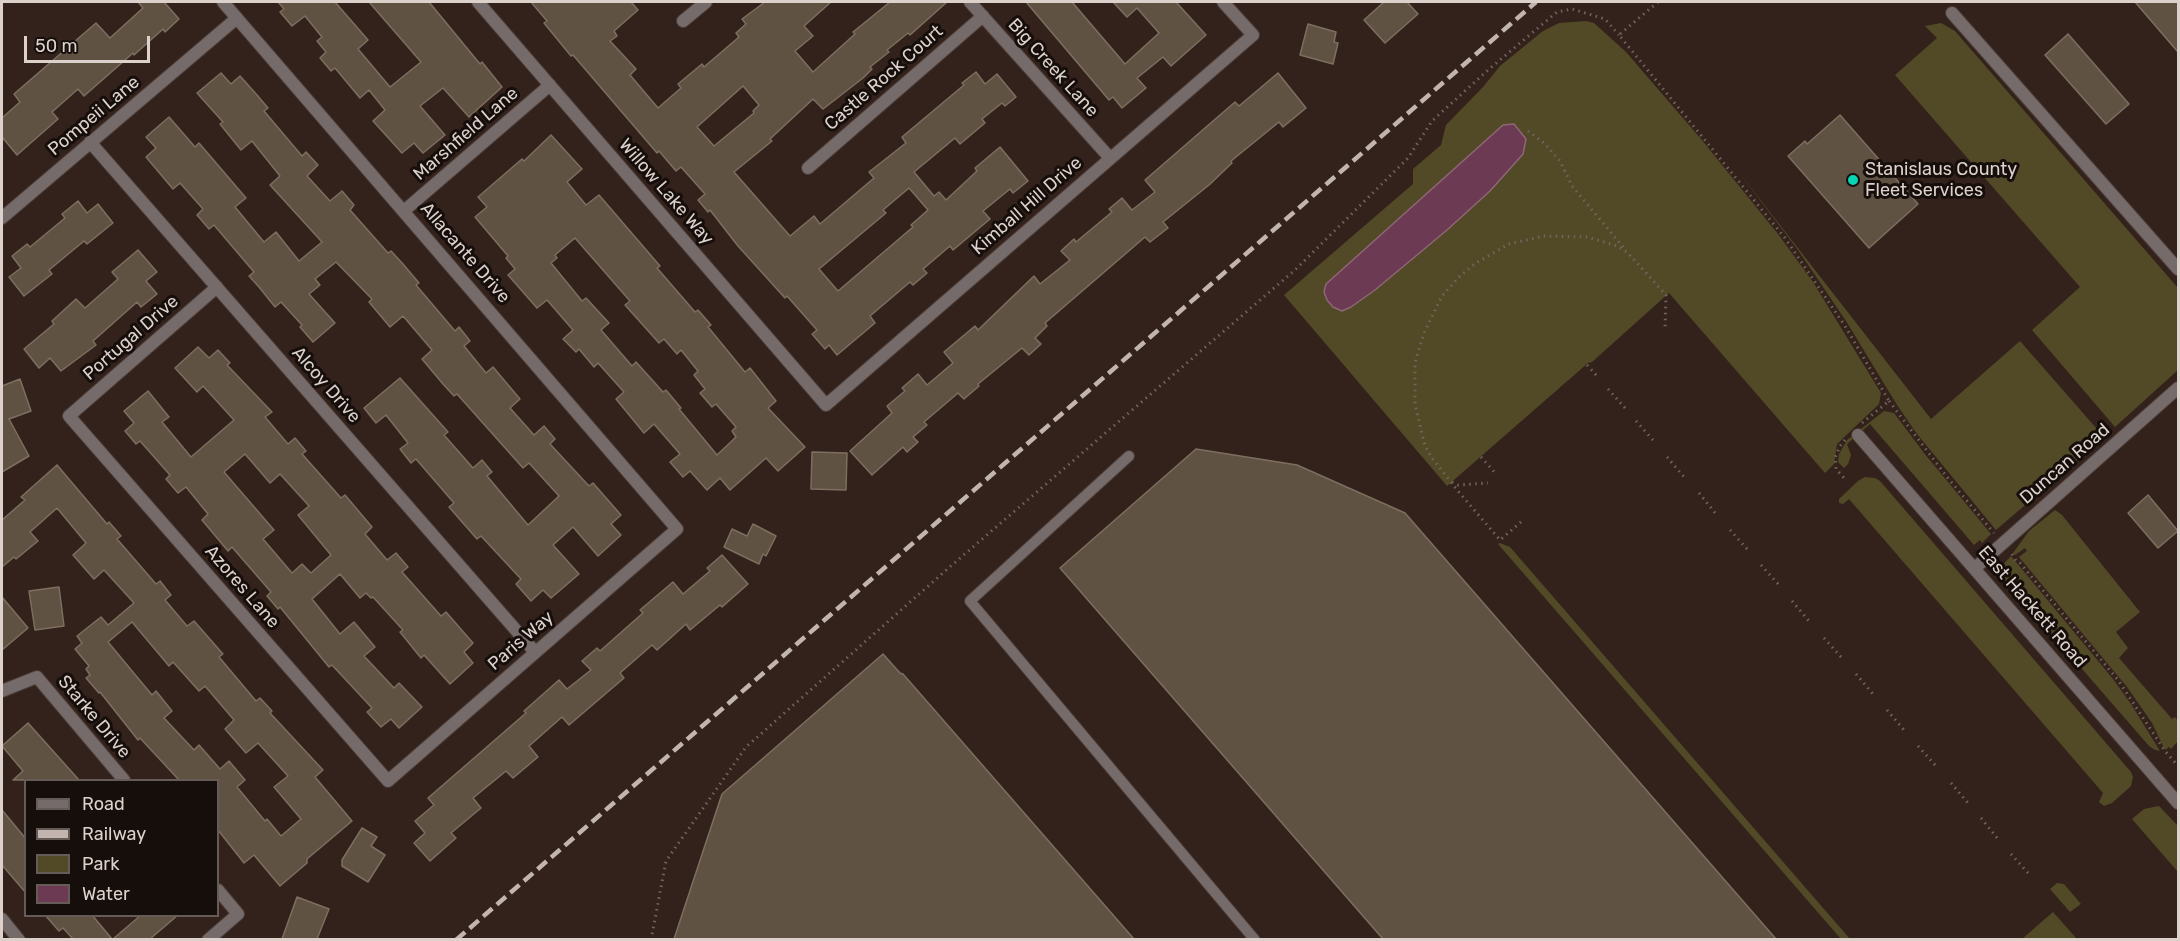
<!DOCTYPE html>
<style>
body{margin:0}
#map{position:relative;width:2180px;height:941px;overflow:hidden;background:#33221b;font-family:Rubik,sans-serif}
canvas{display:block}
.frame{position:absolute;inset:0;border:3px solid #ddd1cc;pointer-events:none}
.legend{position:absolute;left:24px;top:779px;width:195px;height:138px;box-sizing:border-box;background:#150e0b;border:2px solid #655c58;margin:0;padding:8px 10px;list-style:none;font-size:18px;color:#ddd1cc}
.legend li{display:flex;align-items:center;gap:12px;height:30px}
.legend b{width:30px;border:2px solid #655c58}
.scale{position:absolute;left:24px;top:36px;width:126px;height:27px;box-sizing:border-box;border:3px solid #ddd1cc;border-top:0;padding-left:8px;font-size:18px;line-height:21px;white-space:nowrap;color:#ddd1cc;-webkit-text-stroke:4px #150e0b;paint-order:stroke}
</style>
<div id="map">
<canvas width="2180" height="941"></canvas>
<div class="frame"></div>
<ul class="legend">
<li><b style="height:8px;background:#756b6b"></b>Road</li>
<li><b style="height:8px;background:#c2b5af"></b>Railway</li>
<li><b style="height:16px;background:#524a27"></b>Park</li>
<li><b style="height:16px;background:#6c3a53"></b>Water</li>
</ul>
<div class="scale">50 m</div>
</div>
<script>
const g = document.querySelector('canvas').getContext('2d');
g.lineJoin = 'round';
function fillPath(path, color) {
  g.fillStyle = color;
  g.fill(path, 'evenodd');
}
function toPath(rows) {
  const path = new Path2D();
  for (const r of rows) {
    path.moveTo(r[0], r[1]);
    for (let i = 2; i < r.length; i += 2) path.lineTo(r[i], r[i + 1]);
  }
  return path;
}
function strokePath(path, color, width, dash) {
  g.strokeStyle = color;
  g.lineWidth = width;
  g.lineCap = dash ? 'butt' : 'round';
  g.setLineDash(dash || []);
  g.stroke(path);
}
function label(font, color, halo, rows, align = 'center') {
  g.font = font + ' Rubik,sans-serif';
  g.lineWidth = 6;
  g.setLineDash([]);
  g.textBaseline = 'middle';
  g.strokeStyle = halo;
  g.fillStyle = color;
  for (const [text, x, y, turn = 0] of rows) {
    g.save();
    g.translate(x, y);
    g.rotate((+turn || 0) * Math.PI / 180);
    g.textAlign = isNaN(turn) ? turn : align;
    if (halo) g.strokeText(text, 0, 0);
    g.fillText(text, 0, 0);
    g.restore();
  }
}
fillPath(toPath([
 [1586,21,1594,23,1626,52,1701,139,1778,234,1813,282,1881,393,1879,404,1837,444,1834,464,1825,473,1669,293,1592,362,1588,363,1447,486,1284,295,1413,184,1413,169,1441,145,1446,125,1483,87,1500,66,1543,31,1559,23],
 [1941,23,1955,31,2178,288,2178,370,2115,427,2032,330,2080,287,1895,75,1937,38,1925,26],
 [1734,166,1931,419,2020,341,2104,437,1996,530,1917,434,1897,405,1846,321,1798,250],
 [1884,411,1894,413,1924,453,1991,534,1982,543,1980,540,1974,545,1870,424,1847,444,1851,455,1848,464,1844,468,1838,462,1839,454,1847,440],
 [1865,477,1875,478,1880,481,2131,772,2133,777,2131,786,2112,803,2104,806,2099,802,2103,793,1849,499,1843,504,1839,503,1839,499,1858,481],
 [2055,510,2062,515,2140,612,2116,632,2128,648,2119,658,2172,719,2175,717,2178,721,2178,741,2171,749,2169,747,2165,750,2152,723,2127,687,2019,557,2027,551,2025,548,2015,555,2013,553,2029,531],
 [1500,543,1510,547,1850,939,1841,939,1498,544],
 [2011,556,2113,679,2131,704,2160,751,2155,750,2149,746,1997,571],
 [2159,806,2178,826,2178,872,2132,819,2144,809],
 [2057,883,2064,884,2081,904,2070,912,2050,889],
 [2053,912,2077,939,2022,939]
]), '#524a27');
const water = toPath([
 [1514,124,1526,139,1523,154,1490,191,1447,230,1375,290,1351,307,1342,311,1333,307,1327,300,1324,292,1326,284,1503,125,1514,124]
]);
fillPath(water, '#6c3a53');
strokePath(water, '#8e6777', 1.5);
const building = toPath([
 [138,2,164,2,179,19,165,32,163,29,134,55,133,53,84,96,78,89,52,112,58,119,17,155,2,137,2,118,20,102,14,94,96,23,110,38,143,8,138,2],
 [278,2,335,2,368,40,358,49,390,87,421,62,369,2,429,2,480,64,482,62,502,87,469,117,443,88,420,106,445,135,423,153,414,143,402,153,373,121,385,110,369,90,360,98,335,68,331,71,320,58,326,52,317,41,322,37,305,16,292,26,280,12,284,9,278,2],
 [531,2,631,2,638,10,614,31,617,36,610,41,636,69,630,75,658,108,681,88,678,84,702,64,704,67,739,37,736,33,746,24,742,19,765,2,831,2,804,26,813,36,795,51,813,72,855,34,853,32,890,2,947,2,910,35,908,33,887,50,889,52,870,67,872,69,863,78,823,109,813,99,770,139,772,141,734,172,790,236,814,216,820,224,874,178,869,172,906,143,902,137,964,85,962,83,976,72,985,84,997,74,1016,97,1005,106,1002,103,982,119,985,123,960,144,955,138,914,172,934,196,939,192,946,200,977,171,975,168,1000,147,1028,181,1013,193,1010,189,983,211,990,219,953,250,950,246,923,269,927,273,913,285,910,282,870,316,875,323,837,355,829,345,825,349,812,334,817,330,787,296,785,298,738,246,710,210,708,212,698,200,705,194,681,167,676,171,659,151,657,153,573,55,571,56,544,23,547,21,531,2],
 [743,86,759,105,753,111,754,113,714,146,697,127,743,86],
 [909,188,928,210,911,225,913,227,838,291,819,269,886,213,883,210,909,188],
 [1026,2,1072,2,1125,64,1159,33,1137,8,1127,17,1113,2,1176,2,1206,35,1171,66,1163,57,1137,78,1146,88,1122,108,1113,97,1109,100,1026,2],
 [1384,2,1407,2,1418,14,1385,43,1364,20,1384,2],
 [2135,2,2178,2,2178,52,2135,2],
 [1308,24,1336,32,1334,42,1338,43,1333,64,1300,55,1308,24],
 [2068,34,2129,104,2106,124,2045,55,2068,34],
 [221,73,231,84,240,76,257,95,268,108,264,111,302,156,306,152,318,165,307,176,330,201,342,191,354,205,350,210,388,253,391,251,403,264,419,283,416,285,455,331,459,327,470,341,464,346,486,373,493,367,520,399,510,408,534,435,544,426,555,439,550,444,589,486,593,483,621,515,611,524,621,535,598,556,573,527,553,545,579,574,551,598,543,590,531,601,516,584,521,579,481,536,477,539,449,507,454,503,416,459,411,463,400,449,408,443,386,415,376,423,364,408,400,378,448,432,444,435,473,468,482,460,492,472,487,476,528,525,559,496,529,463,523,468,457,394,454,396,443,384,422,359,432,350,403,316,390,327,369,302,372,299,336,262,315,279,320,285,309,294,335,323,313,342,300,327,302,325,281,302,275,307,259,287,249,276,254,272,214,225,209,229,197,215,203,209,180,183,173,189,146,157,156,148,146,137,169,117,195,147,199,143,246,198,235,207,264,242,276,232,299,261,322,242,270,185,280,176,252,141,241,150,220,124,223,122,197,93,221,73],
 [1278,73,1306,108,1283,127,1279,122,1231,161,1232,163,1209,185,1163,222,1168,228,1150,242,1145,237,1045,323,1047,326,1035,338,1041,344,1029,355,1022,348,978,384,979,386,964,399,958,393,924,422,927,425,913,437,918,442,907,452,903,447,872,475,850,451,892,413,887,406,905,391,902,388,918,374,927,385,953,363,944,352,975,326,978,330,1034,276,1040,284,1070,260,1061,251,1074,239,1076,242,1112,212,1109,209,1122,198,1132,210,1155,192,1145,180,1235,102,1239,106,1278,73],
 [1840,115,1918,204,1869,248,1788,156,1805,141,1807,144,1840,115],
 [551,135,582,169,567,182,586,205,599,195,660,266,657,268,695,312,698,310,711,325,708,327,745,372,750,368,776,401,768,408,805,447,778,471,766,458,730,490,720,478,707,490,690,471,683,477,670,462,680,454,654,424,644,433,616,399,624,392,598,363,594,367,579,349,576,352,563,339,573,330,547,300,537,308,508,275,515,269,506,258,508,256,475,217,487,207,478,197,522,159,524,161,551,135],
 [575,238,630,301,625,305,659,343,664,339,677,354,681,350,698,371,694,375,705,389,700,393,712,407,716,404,736,427,732,431,736,437,717,455,679,409,681,408,666,390,663,392,636,362,632,366,601,330,609,323,586,298,582,301,551,263,557,258,555,255,575,238],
 [78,201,87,213,98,204,113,223,87,244,84,241,49,270,52,274,24,296,9,277,21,268,12,256,27,244,30,247,65,218,62,214,78,201],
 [138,250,157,272,146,281,157,294,141,307,137,302,93,341,96,345,61,371,50,358,39,368,24,349,54,324,52,321,76,299,85,308,118,279,112,272,138,250],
 [198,347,209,358,218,350,230,363,227,365,272,412,265,417,288,444,295,438,306,451,302,454,341,498,345,495,372,527,365,534,387,560,396,553,408,567,402,572,441,616,446,612,473,643,464,652,473,663,450,684,424,655,421,658,400,632,403,630,373,597,371,598,366,593,360,598,340,574,312,599,340,634,354,622,375,647,364,656,394,688,399,683,422,707,399,728,391,719,381,727,367,712,372,708,332,665,329,667,280,607,278,609,267,596,271,592,232,547,228,551,202,520,208,514,186,487,178,493,166,479,170,475,140,441,136,444,125,431,134,423,124,411,148,391,169,417,162,422,191,457,234,420,203,386,197,392,175,368,198,347],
 [245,454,270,483,280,474,309,506,298,515,331,555,311,573,302,564,292,573,263,539,274,530,224,472,245,454],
 [20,379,31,411,9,419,29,456,2,472,2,386,20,379],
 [1196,449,1297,465,1405,513,1776,939,1383,939,1060,568,1196,449],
 [812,452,847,453,846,490,811,489,812,452],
 [57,465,107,524,109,522,121,536,117,539,156,584,160,581,171,595,165,600,187,626,194,621,223,654,219,657,256,701,260,698,272,711,270,713,323,770,315,777,352,821,307,859,307,863,280,886,254,855,244,863,218,830,218,780,179,780,140,738,138,740,100,692,99,693,86,678,90,675,86,669,89,666,75,649,82,643,77,636,101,617,108,625,134,603,104,570,94,579,73,555,86,543,57,508,30,532,38,541,16,559,14,557,2,567,2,520,25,500,21,497,57,465],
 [132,622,169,666,173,662,199,691,205,686,234,720,225,729,246,753,258,743,288,776,274,787,301,819,281,836,267,819,265,821,237,787,245,780,229,761,220,769,199,745,194,750,164,718,172,711,156,691,152,695,108,642,132,622],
 [2148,495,2178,531,2158,548,2128,513,2148,495],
 [753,524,776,536,766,556,763,554,759,564,724,547,732,529,747,536,753,524],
 [722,555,748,584,722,607,720,605,690,630,686,624,657,650,652,645,620,673,624,678,569,725,562,717,529,746,538,757,513,778,506,771,473,798,481,808,451,833,456,838,430,861,414,843,425,833,415,821,434,805,428,798,526,713,524,711,559,680,567,689,591,670,582,661,597,648,600,651,643,613,640,610,673,582,683,594,710,571,707,568,722,555],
 [59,587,64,626,35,630,29,591,59,587],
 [2,597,28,628,2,650,2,597],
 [883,654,900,673,903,674,1134,939,674,939,722,794,883,654],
 [28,723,79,780,13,780,23,771,2,746,28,723],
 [2,810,26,839,26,893,2,865,2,810],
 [362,828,377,837,371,846,385,855,368,882,342,866,342,860,362,828],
 [297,897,329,909,317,939,282,939,297,897],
 [45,915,92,915,112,939,73,939,63,928,59,931,45,915],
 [141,915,178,915,150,939,113,939,141,915]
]);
fillPath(building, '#5f5243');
strokePath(building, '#7d6f60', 1.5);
const service = toPath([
 [1129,456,970,601,1255,940]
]);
const minor = toPath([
 [478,2,826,405,1253,35,1223,2],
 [970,2,1110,158],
 [1952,13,2178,269],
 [683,21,706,2],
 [90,142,535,652],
 [808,168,983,16],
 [405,210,550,85],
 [2,218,237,18],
 [217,287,69,416,388,781,677,529,223,2],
 [1858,435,2178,803],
 [1975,568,2178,388],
 [2,691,37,677,124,780],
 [2,919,19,940],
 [208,940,238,914,218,890]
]);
strokePath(service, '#4e3e37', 12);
strokePath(minor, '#4e3e37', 14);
strokePath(toPath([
 [1658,2,1619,35,1785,238,1845,326,1889,401,1862,423],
 [1528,131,1544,143,1560,161,1572,186,1624,248],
 [1587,365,1598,377],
 [1608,389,1626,409],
 [1889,401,1947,477,1994,533],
 [1636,421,1653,440],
 [1845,440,1840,446,1835,458,1836,469,1845,479],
 [1481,457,1497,475],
 [1667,457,1685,478],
 [1452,482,1458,485,1488,483],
 [1699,493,1716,514],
 [1521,522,1500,540,1457,490,1432,458,1425,446,1415,404,1415,363,1424,333,1442,296,1459,277,1476,263,1509,244,1544,236,1587,237,1617,246,1627,252,1666,295,1665,328],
 [1730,530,1748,550],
 [2012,554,2016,561,2020,563,2118,680,2165,751,2178,766],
 [1761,565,1779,585],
 [1792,601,1809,621],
 [1824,638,1842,658],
 [1856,674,1873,694],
 [1887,710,1904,730],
 [1918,746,1936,766],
 [1951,783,1968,803],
 [1981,818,1998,839],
 [2011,854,2028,873],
 [651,940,666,861,746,747,952,565,1295,270,1408,158,1432,121,1488,70,1557,12,1572,9,1605,19,1619,35]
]), '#73645e', 3, [1.5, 4.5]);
strokePath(service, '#756b6b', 10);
strokePath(minor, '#756b6b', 12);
strokePath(toPath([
 [456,940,1536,2]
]), '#c2b5af', 4.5, [12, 6]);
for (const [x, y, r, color] of [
 [1853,180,6,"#09d5b5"]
]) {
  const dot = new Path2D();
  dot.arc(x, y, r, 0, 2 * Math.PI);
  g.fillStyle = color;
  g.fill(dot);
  strokePath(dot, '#150e0b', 2);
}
label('18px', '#ddd1cc', '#150e0b', [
 ["Big Creek Lane",1053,68,48],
 ["Castle Rock Court",884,78,-41],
 ["Pompeii Lane",94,116,-40],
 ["Marshfield Lane",466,134,-41],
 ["Willow Lake Way",666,192,49],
 ["Kimball Hill Drive",1027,206,-41],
 ["Allacante Drive",465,253,49],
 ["Portugal Drive",131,338,-41],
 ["Alcoy Drive",326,385,49],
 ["Duncan Road",2065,464,-41],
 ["Azores Lane",242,587,49],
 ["East Hackett Road",2032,607,49],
 ["Paris Way",521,641,-41],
 ["Starke Drive",94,717,50]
]);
label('18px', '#ddd1cc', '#150e0b', [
 ["Stanislaus County",1865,170],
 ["Fleet Services",1865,191]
], 'left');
</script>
